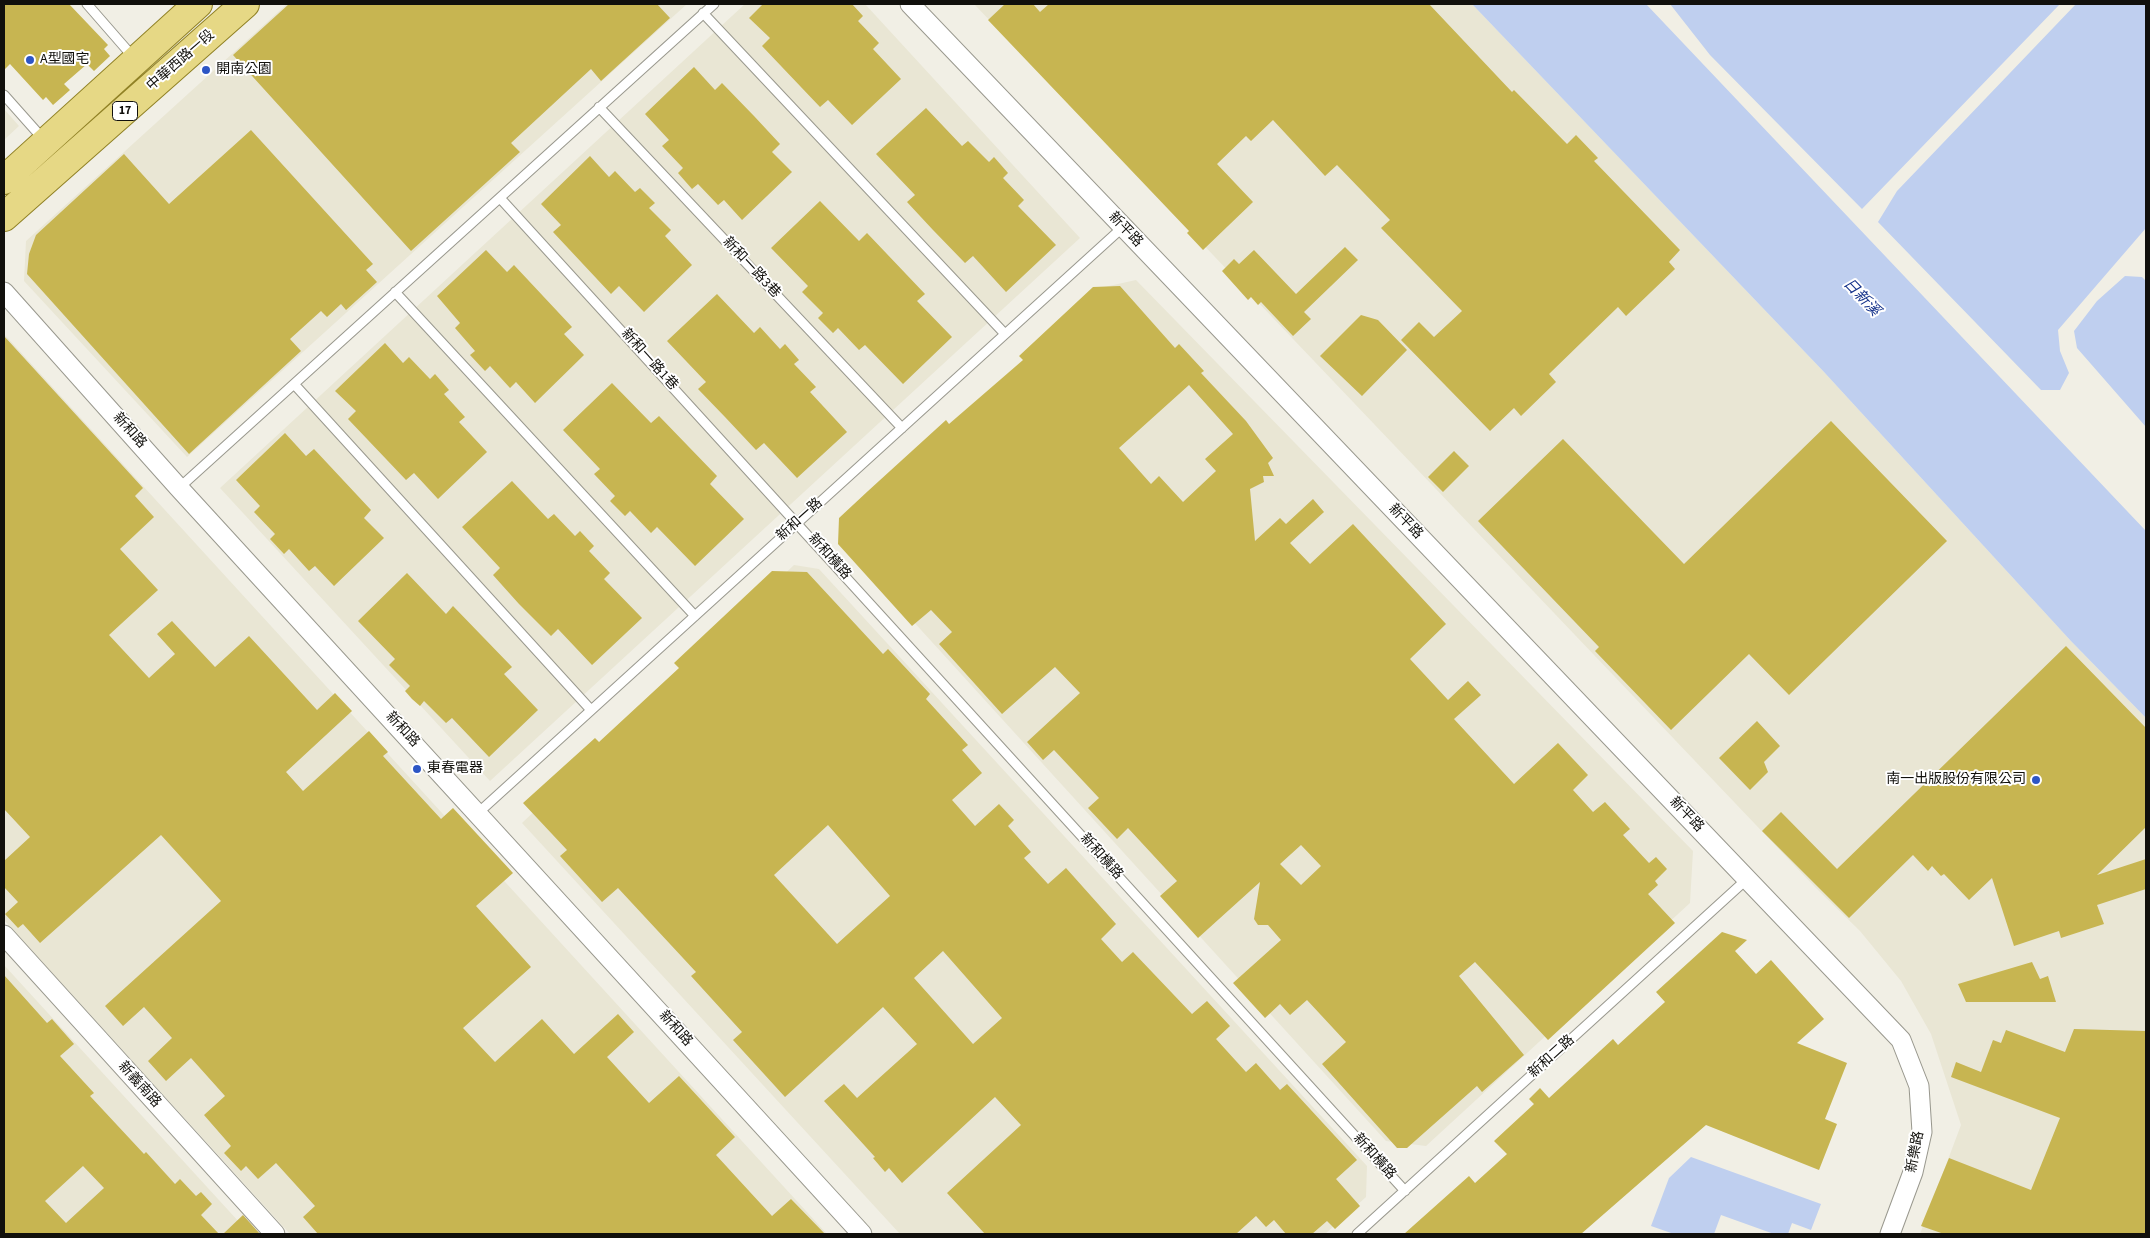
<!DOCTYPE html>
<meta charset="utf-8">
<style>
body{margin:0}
#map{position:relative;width:2150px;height:1238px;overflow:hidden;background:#f1efe5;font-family:"Source Sans 3",sans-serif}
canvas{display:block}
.frame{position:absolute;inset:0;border:5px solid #11100c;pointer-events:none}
</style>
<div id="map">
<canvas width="2150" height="1238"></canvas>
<div class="frame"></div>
</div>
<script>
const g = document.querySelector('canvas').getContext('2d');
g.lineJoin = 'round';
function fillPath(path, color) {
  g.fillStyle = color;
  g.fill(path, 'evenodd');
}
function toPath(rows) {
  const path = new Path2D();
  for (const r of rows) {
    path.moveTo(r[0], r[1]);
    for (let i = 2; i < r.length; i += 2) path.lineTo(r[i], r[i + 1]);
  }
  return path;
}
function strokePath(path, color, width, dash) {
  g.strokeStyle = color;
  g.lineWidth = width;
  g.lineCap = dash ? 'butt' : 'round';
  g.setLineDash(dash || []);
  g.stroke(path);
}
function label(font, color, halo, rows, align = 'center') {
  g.font = font + ' "Source Sans 3","Noto Sans TC",sans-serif';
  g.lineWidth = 4;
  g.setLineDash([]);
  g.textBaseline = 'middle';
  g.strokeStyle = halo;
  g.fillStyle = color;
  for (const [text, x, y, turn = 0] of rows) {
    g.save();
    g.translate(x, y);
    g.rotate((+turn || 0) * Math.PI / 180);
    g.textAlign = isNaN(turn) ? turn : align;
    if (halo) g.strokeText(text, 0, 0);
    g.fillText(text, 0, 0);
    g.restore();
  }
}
fillPath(toPath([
 [287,4,687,4,187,457,24,281,26,241],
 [745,4,865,4,1080,238,490,781,220,488],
 [974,4,1472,4,1824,372,2070,640,2146,718,2146,1234,1920,1234,1961,1125,1931,1034,1901,981,1860,931,1815,887],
 [4,109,19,126,4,140],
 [1136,280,1693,851,1690,903,1426,1146,1386,1141,851,553,1100,288],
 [4,334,827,1234,290,1234,4,920],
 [794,565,819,569,1367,1166,1366,1197,1325,1234,900,1234,522,823],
 [4,965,250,1234,4,1234]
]), '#e9e6d4');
fillPath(toPath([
 [1472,4,1646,4,2146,531,2146,718,2070,640,1824,372],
 [1670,4,2060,4,1862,209,1710,55],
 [2076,4,2146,4,2146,228,2058,330,2060,351,2069,373,2060,390,2041,390,1878,222,1897,191],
 [2125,276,2142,277,2146,281,2146,427,2077,348,2074,331,2097,301],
 [1691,1157,1821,1204,1811,1230,1792,1223,1788,1234,1774,1234,1721,1215,1714,1234,1674,1234,1651,1226,1669,1178]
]), '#bfcfef');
fillPath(toPath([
 [4,4,69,4,108,45,104,49,110,56,94,71,87,64,64,84,70,90,53,105,46,97,43,100,10,64,4,70],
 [289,4,657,4,670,18,601,81,591,69,511,143,520,152,411,251,233,55],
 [763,4,852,4,863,16,858,21,879,43,873,49,901,79,852,125,828,100,820,107,762,46,770,38,749,18],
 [1005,4,1033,4,1040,12,1049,4,1429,4,1512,92,1514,90,1567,144,1576,135,1598,158,1594,161,1680,250,1669,262,1675,269,1626,316,1618,307,1549,374,1556,382,1521,416,1514,408,1490,431,1401,340,1419,322,1434,337,1462,311,1381,228,1390,220,1337,165,1325,176,1273,120,1251,141,1246,136,1217,164,1253,202,1203,250,1187,233,1189,231,988,20],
 [694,67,715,90,722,83,754,116,780,144,772,152,792,172,742,220,724,200,718,205,698,184,692,189,678,173,683,168,662,146,669,140,645,114],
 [926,108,962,146,968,141,989,162,994,157,1008,173,1003,178,1024,200,1018,206,1056,245,1006,292,973,256,965,263,933,230,907,202,915,195,876,154],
 [251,130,373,264,366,270,377,282,346,310,341,304,327,317,321,311,290,339,301,351,189,454,27,274,29,254,36,235,124,154,169,204],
 [590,156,609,177,615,171,635,192,640,188,655,203,649,208,671,230,665,236,692,265,644,312,619,286,611,294,553,232,561,225,541,204],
 [820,201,859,241,867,233,925,294,917,301,952,337,903,384,865,345,859,350,838,328,833,333,818,318,823,313,802,292,808,286,771,248],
 [1345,247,1358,260,1304,312,1311,319,1293,336,1261,302,1258,305,1251,297,1248,300,1222,271,1234,259,1239,264,1254,250,1296,294],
 [486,250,507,272,514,265,572,327,564,334,584,355,535,403,516,382,510,388,490,366,485,371,470,355,475,351,455,328,460,323,437,296],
 [1120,286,1175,348,1179,344,1204,371,1201,373,1246,421,1273,458,1268,463,1274,476,1263,476,1264,482,1250,489,1255,541,1280,518,1286,524,1313,499,1324,512,1290,543,1310,564,1353,524,1446,624,1410,659,1448,700,1468,681,1481,695,1454,719,1514,784,1558,743,1588,775,1573,790,1593,812,1605,802,1630,829,1623,835,1649,863,1656,857,1667,869,1655,881,1658,885,1648,894,1675,923,1548,1040,1475,962,1459,976,1524,1055,1482,1092,1477,1086,1407,1148,1397,1148,1322,1064,1346,1042,1307,1000,1290,1015,1280,1004,1265,1018,1233,983,1281,940,1268,925,1258,925,1254,919,1260,882,1198,938,1160,896,1177,881,1128,828,1117,839,1088,808,1099,798,1054,750,1043,760,1027,742,1080,693,1055,667,1002,714,939,644,952,632,931,610,912,626,838,544,839,518,868,491,946,420,949,424,1023,360,1019,356,1093,287],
 [1189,385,1233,434,1205,459,1216,471,1183,502,1159,476,1151,484,1119,448],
 [1301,845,1321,866,1301,885,1280,864],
 [717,294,754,333,760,327,780,349,785,344,799,360,794,364,816,387,810,392,847,432,797,478,764,443,756,450,725,417,698,389,706,382,667,341],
 [1361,315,1378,320,1407,350,1362,396,1320,356],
 [4,336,143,488,135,496,154,517,120,549,158,590,109,635,149,678,175,654,157,634,172,621,215,667,249,636,317,710,335,693,352,711,286,772,303,791,369,731,388,752,383,756,441,819,453,808,513,873,476,906,531,967,463,1028,495,1062,542,1019,574,1054,618,1014,634,1032,607,1057,649,1103,679,1076,735,1137,716,1155,772,1216,791,1199,825,1234,318,1234,303,1217,315,1206,276,1163,258,1179,246,1166,241,1171,224,1153,231,1146,204,1115,225,1096,191,1058,166,1081,148,1061,172,1038,144,1007,123,1026,105,1006,221,901,161,835,40,943,23,924,18,928,5,914,18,902,4,887,4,861,30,837,4,809],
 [385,343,403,363,409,357,430,379,435,374,449,390,444,394,465,417,459,422,487,452,438,499,414,473,406,480,348,419,356,411,335,391],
 [612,383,651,423,659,416,717,476,710,484,744,519,695,566,657,527,651,533,630,511,625,516,610,501,615,496,594,474,600,469,563,430],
 [1831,421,1947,541,1789,695,1749,654,1671,730,1595,651,1599,647,1478,521,1563,439,1684,564],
 [285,433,306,456,314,449,371,510,364,518,384,538,334,586,315,566,309,571,289,549,284,554,270,539,275,534,254,512,260,506,236,480],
 [1454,451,1469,466,1443,492,1428,477],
 [512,481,548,519,554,514,575,536,580,531,594,546,589,551,610,573,604,579,642,618,592,665,558,629,551,636,519,604,493,575,500,568,462,527],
 [772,571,807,572,883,654,888,649,930,694,926,699,968,745,962,750,982,773,952,800,975,826,999,804,1014,820,1008,826,1031,852,1024,858,1048,884,1066,868,1116,924,1101,939,1122,962,1133,952,1192,1014,1207,1001,1230,1026,1216,1039,1246,1072,1256,1063,1280,1090,1287,1084,1357,1160,1336,1179,1360,1206,1335,1229,1327,1221,1312,1234,1286,1234,1274,1220,1266,1227,1256,1216,1236,1234,985,1234,947,1193,1021,1125,995,1097,902,1183,889,1168,885,1172,873,1158,875,1157,824,1101,844,1084,857,1098,917,1044,883,1007,785,1097,733,1040,742,1032,691,976,696,972,618,888,602,902,560,856,567,850,523,803,595,738,599,742,679,668,674,663],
 [828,825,890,896,837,944,774,875],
 [943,951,1002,1018,973,1044,914,978],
 [407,573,446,614,453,606,512,667,504,674,538,710,489,757,452,718,446,723,424,701,420,706,412,699,405,691,410,686,389,665,395,659,358,621],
 [2066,646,2146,728,2146,827,2097,875,2146,859,2146,889,2097,905,2104,924,2061,938,2059,931,2014,946,1992,878,1969,900,1944,874,1941,876,1932,866,1928,871,1913,855,1849,918,1762,831,1781,812,1837,869],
 [1757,721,1780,746,1764,762,1768,772,1750,790,1719,758],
 [1722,932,1747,940,1735,951,1756,974,1771,960,1824,1019,1797,1043,1847,1063,1825,1119,1837,1124,1819,1170,1706,1125,1581,1234,1404,1234,1469,1176,1475,1183,1507,1154,1494,1141,1534,1104,1529,1099,1540,1088,1549,1098,1613,1039,1618,1045,1665,1002,1656,992],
 [2032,962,2040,979,2048,976,2056,1002,1966,1002,1958,984],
 [4,975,47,1023,52,1019,74,1044,60,1056,94,1093,90,1096,144,1154,146,1152,175,1184,180,1179,196,1196,201,1192,212,1204,201,1215,219,1234,4,1234],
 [83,1166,104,1188,66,1223,45,1201],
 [2074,1029,2146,1031,2146,1234,1944,1234,1921,1226,1949,1158,2031,1190,2060,1118,1951,1077,1956,1062,1981,1072,1993,1040,2001,1043,2006,1030,2065,1052],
 [243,1215,260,1234,223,1234]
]), '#c7b551');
const service = toPath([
 [87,4,134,58],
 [703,13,1005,334],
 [4,95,44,140],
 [599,107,902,428],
 [500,198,1405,1191],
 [395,292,695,616],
 [294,384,591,710],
 [179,488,714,4],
 [478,813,1123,227],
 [1357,1234,1747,879]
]);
const minor = toPath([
 [910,4,1901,1040,1919,1086,1922,1132,1913,1172,1890,1234],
 [4,292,179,488,862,1234],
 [4,935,275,1234]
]);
const primary = toPath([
 [4,180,198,4],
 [4,217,245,4]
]);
strokePath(service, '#99988e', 11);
strokePath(minor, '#99988e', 21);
strokePath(primary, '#908125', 30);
strokePath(service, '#fff', 9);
strokePath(minor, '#fff', 19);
strokePath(primary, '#e6d885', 28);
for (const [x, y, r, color] of [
 [30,60,5,"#2d56c5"],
 [206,70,5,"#2d56c5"],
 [417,769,5,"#2d56c5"],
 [2036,780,5,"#2d56c5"]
]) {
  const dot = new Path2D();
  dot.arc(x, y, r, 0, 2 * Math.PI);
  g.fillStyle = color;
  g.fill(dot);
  strokePath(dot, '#fff', 2);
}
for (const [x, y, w] of [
 [125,111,25]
]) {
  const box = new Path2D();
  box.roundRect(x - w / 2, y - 9.5, w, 19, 4);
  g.fillStyle = '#fff';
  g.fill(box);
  strokePath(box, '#11100c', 1);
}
label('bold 12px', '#11100c', null, [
 ["17",125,111]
]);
label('14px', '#11100c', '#fff', [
 ["A型國宅",40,60],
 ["開南公園",216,70],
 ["東春電器",427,769],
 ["南一出版股份有限公司",2026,780,"right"]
], 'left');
label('14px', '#11100c', '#fff', [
 ["中華西路一段",181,61,-41],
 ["新平路",1125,230,46],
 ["新和一路3巷",751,268,47],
 ["新和一路1巷",649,360,48],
 ["新和路",129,431,48],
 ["新和一路",800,520,-42],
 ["新平路",1405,522,46],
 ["新和橫路",829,557,48],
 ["新和路",402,730,47],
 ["新平路",1686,815,46],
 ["新和橫路",1101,857,48],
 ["新和路",675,1029,48],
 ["新和二路",1552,1057,-42],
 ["新義南路",139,1085,48],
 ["新樂路",1916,1152,-79],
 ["新和橫路",1374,1157,48]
]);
label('italic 15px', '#123089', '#fff', [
 ["日新溪",1861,298,46]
]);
</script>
